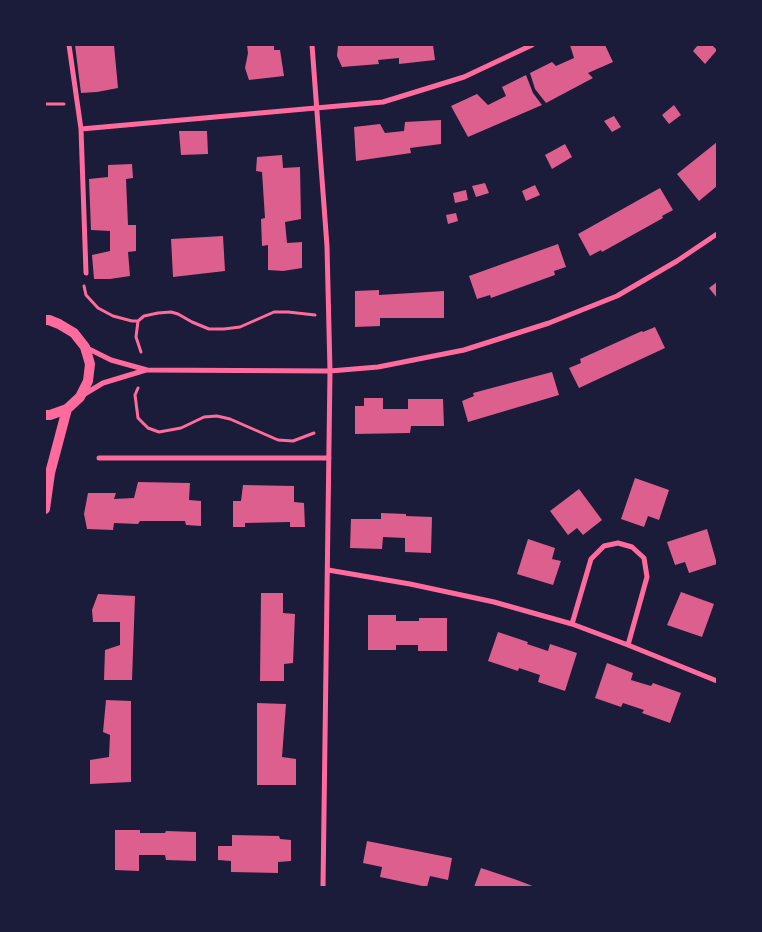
<!DOCTYPE html>
<style>
body{margin:0}
#map{position:relative;width:762px;height:932px;overflow:hidden;background:#1b1b3a;font-family:Arial,sans-serif}
canvas{display:block}
.frame{position:absolute;inset:0;border:46px solid #1b1b3a;pointer-events:none}
</style>
<div id="map">
<canvas width="762" height="932"></canvas>
<div class="frame"></div>
</div>
<script>
const g = document.querySelector('canvas').getContext('2d');
g.lineJoin = 'round';
function fillPath(path, color) {
  g.fillStyle = color;
  g.fill(path, 'evenodd');
}
function toPath(rows) {
  const path = new Path2D();
  for (const r of rows) {
    path.moveTo(r[0], r[1]);
    for (let i = 2; i < r.length; i += 2) path.lineTo(r[i], r[i + 1]);
  }
  return path;
}
function strokePath(path, color, width, dash) {
  g.strokeStyle = color;
  g.lineWidth = width;
  g.lineCap = dash ? 'butt' : 'round';
  g.setLineDash(dash || []);
  g.stroke(path);
}
fillPath(toPath([
 [75,45,114,45,118,88,97,92,81,93],
 [247,45,274,45,274,50,280,50,284,76,249,80,245,68,248,53],
 [338,45,433,45,435,60,399,64,399,58,378,60,379,64,342,67,337,56],
 [570,45,605,45,613,62,588,73,593,78,546,103,535,89,530,73,552,62,556,66,574,58],
 [698,45,712,45,717,50,705,64,693,51],
 [526,75,533,93,542,105,468,137,451,106,477,94,488,105,506,96,502,87],
 [674,105,681,115,669,124,662,115],
 [614,116,621,127,612,132,604,121],
 [441,120,441,144,410,148,411,153,356,161,354,127,380,124,385,133,404,131,405,122],
 [179,131,207,131,208,154,181,155],
 [717,142,717,186,699,201,677,174],
 [565,144,572,157,552,169,545,155],
 [282,155,283,168,300,167,301,219,285,222,287,243,302,242,302,268,283,271,268,270,268,245,262,246,261,219,265,218,262,172,256,171,257,157],
 [132,164,133,178,126,179,128,225,136,225,136,251,128,252,130,276,110,279,94,279,92,255,110,251,110,231,91,230,89,179,108,177,108,165],
 [485,183,489,193,476,197,472,186],
 [535,185,540,195,526,201,522,191],
 [660,188,673,210,662,216,663,218,602,252,601,250,590,256,578,234],
 [466,190,468,200,455,203,453,193],
 [456,213,458,221,448,224,446,215],
 [223,236,225,271,173,277,171,239],
 [558,244,566,267,554,271,555,275,491,298,490,295,477,299,469,276],
 [717,282,717,298,709,288],
 [379,290,379,295,444,291,444,318,380,318,380,326,355,327,355,291],
 [655,327,665,348,579,388,569,368,581,363,580,359,642,331,643,332],
 [552,372,559,395,468,422,462,401,474,396,473,393],
 [364,398,383,398,383,409,408,409,408,399,443,399,444,426,411,426,410,433,355,434,355,406,364,406],
 [635,478,669,490,659,520,648,516,644,527,621,519],
 [138,482,190,483,189,500,201,501,201,526,186,525,185,521,140,521,138,524,114,523,113,530,87,529,84,514,88,493,116,493,114,499,134,498],
 [243,485,294,486,294,502,304,503,305,527,290,527,290,522,245,523,245,527,233,527,233,501,241,501],
 [579,489,602,520,583,535,577,528,568,535,550,511],
 [381,513,406,514,406,516,432,517,431,553,405,552,405,538,383,537,382,549,350,548,351,519,381,519],
 [707,529,717,564,689,573,685,562,675,565,667,542],
 [528,539,555,548,552,559,561,561,553,585,517,574],
 [681,592,714,604,702,637,667,625],
 [261,593,283,593,283,613,295,614,293,663,284,664,284,681,260,681],
 [98,594,135,596,132,680,104,680,105,650,120,645,120,622,93,622,92,610],
 [368,615,396,615,396,621,419,621,419,618,447,618,447,651,418,651,418,645,396,645,396,650,368,650],
 [498,632,528,642,527,644,548,651,550,644,577,653,565,691,538,682,540,675,519,668,518,671,488,661],
 [607,663,633,673,631,680,651,686,653,683,681,693,670,723,642,713,644,710,623,703,621,707,595,698],
 [106,700,131,701,131,782,90,784,90,760,109,757,110,735,103,732],
 [257,703,286,704,282,757,296,759,296,785,257,785],
 [115,830,140,830,140,833,165,833,166,831,196,832,196,861,166,860,165,855,139,855,139,871,115,870],
 [232,835,279,836,280,839,291,840,291,861,278,862,278,873,231,872,231,861,218,860,218,846,232,846],
 [367,841,452,858,448,880,430,876,427,887,380,877,382,867,363,863],
 [481,868,517,880,535,887,474,887]
]), '#dd5f8e');
strokePath(toPath([
 [45,104,64,104],
 [84,286,86,295,98,308,113,316,132,321,138,321,144,316,158,313,171,312,178,314,192,322,209,329,224,329,240,327,274,312,288,312,315,315],
 [138,321,136,337,141,352],
 [138,388,135,395,138,418,148,428,159,432,181,428,204,417,217,416,230,419,278,440,293,441,314,433]
]), '#ff6b9d', 3);
strokePath(toPath([
 [69,45,81,129,86,273],
 [312,45,327,246,330,371,323,887],
 [81,129,383,102,464,77,532,45],
 [85,347,111,360,147,370,330,371,378,367,464,350,549,323,617,296,677,261,717,234],
 [83,395,103,383,146,370],
 [99,458,329,458],
 [328,570,410,584,494,602,572,624,628,645,717,681],
 [572,624,591,559,604,546,618,543,632,547,644,558,647,577,628,645]
]), '#ff6b9d', 5);
strokePath(toPath([
 [45,320,49,320,59,324,74,333,85,347,90,364,88,381,80,397,67,409,50,415,45,415],
 [45,509,50,473,67,409]
]), '#ff6b9d', 10);
</script>
